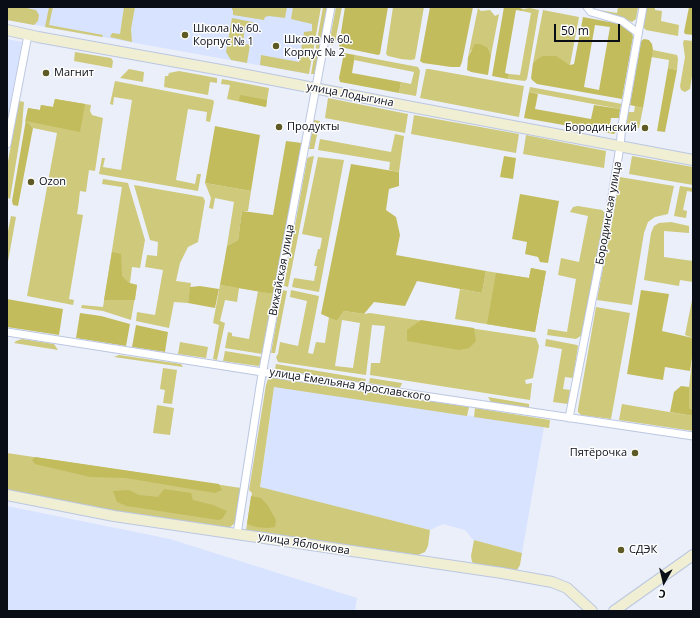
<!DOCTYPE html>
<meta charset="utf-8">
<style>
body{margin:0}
#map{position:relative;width:700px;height:618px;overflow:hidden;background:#ebeffa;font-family:"Open Sans",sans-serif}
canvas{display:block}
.frame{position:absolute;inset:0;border:8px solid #090d16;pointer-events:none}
.north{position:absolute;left:644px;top:562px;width:40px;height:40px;-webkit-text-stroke:3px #fdfdfd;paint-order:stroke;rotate:188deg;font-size:11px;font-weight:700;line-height:16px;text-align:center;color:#090d16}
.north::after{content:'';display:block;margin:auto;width:14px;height:18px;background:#090d16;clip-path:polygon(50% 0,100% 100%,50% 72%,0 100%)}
.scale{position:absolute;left:554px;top:24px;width:66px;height:18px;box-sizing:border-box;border:2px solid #090d16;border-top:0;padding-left:5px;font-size:12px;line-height:14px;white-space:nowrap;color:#090d16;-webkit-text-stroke:3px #fdfdfd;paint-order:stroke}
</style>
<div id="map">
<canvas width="700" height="618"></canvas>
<div class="frame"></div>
<div class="north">С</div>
<div class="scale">50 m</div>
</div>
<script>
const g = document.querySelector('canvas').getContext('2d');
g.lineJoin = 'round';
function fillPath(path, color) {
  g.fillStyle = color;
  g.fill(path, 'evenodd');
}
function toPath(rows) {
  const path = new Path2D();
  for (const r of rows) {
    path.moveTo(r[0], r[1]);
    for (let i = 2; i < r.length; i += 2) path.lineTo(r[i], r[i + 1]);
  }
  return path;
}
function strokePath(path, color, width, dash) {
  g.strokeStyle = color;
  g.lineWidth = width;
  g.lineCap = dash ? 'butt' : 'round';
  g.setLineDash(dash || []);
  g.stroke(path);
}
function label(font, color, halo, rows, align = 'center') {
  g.font = font + ' "Open Sans",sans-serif';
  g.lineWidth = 3;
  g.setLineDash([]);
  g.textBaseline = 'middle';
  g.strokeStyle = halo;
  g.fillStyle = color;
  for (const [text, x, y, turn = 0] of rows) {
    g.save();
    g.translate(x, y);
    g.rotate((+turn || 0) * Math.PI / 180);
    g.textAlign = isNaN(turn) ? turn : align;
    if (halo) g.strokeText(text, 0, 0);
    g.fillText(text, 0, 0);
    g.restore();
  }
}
fillPath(toPath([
 [7,7,319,7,308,74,13,21,7,20],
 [7,39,22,42,7,121],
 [274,386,544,427,522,553,473,540,465,530,443,524,430,530,260,488],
 [7,506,170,539,357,598,355,611,7,611]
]), '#d8e3ff');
fillPath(toPath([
 [7,7,22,7,36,10,39,15,38,21,34,25,7,20],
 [49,7,53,7,49,25,103,35,102,37,45,27],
 [124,7,135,7,131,29,132,42,110,37,112,33,120,34],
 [231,7,287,7,285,18,269,16,265,17,264,20,233,15,233,11],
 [293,7,321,7,309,74,260,65,261,55,299,62,304,32,312,31,312,24,291,19],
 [323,7,327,7,315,74,311,74],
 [336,7,342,7,335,42,333,45,329,44],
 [393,7,424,7,415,59,411,60,401,59,388,56,386,54],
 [618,7,638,7,636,19,632,22,616,15,599,10,617,13],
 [647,7,655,7,655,10,662,11,661,21,679,25,678,36,646,30,643,27],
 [478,8,481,11,490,10,495,16,499,14,491,55,488,48,471,50,468,57],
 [530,8,539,10,527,79,525,81,508,79,509,74,520,75,531,13,522,11,523,9],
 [543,10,579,17,570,65,556,57,537,59,533,63],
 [232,18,253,22,252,27,245,26,243,43,250,45,247,63,231,60,226,52],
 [684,40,693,41,693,70,690,89,685,92,681,90,680,86,685,57,683,43],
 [653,50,677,55,678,59,677,70,668,68,669,60,651,57],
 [75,52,111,58,113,61,112,68,74,61],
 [355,55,418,67,420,71,416,96,399,93,401,82,411,84,414,72,354,60],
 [129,69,144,72,143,82,120,78],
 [426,69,429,69,524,86,519,117,420,98],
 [179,71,217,78,217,83,210,82,208,95,164,87,165,76,168,76,169,73],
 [222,79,269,88,266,107,227,99,230,85,221,84],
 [115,81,213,100,214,102,210,122,206,121,207,112,188,109,176,180,195,184,197,174,201,174,198,191,99,174,102,158,105,158,103,167,121,170,132,100,114,97,113,105,110,104],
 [530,87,622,104,620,109,529,92],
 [328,98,408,114,405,133,325,118],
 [55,99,91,105,90,111,92,115,103,118,95,171,89,170,86,192,80,191,78,208,77,214,83,215,69,299,74,300,73,305,27,296,57,133,33,128,25,121,28,108,40,110,41,105,53,107],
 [19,101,24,102,22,126,10,199,7,197,7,167],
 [635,106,643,108,639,128,626,129,628,112,634,112],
 [414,115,519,134,516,153,411,134],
 [314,120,320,121,314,149,309,149],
 [395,134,404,136,399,172,389,170,390,162,318,150,320,139,391,152],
 [526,135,606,151,604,168,523,154],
 [314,156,288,287,284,286,307,159,309,157],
 [632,156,693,167,693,185,629,174],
 [318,157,344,160,319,292,292,287,294,278,314,281,317,266,314,266,318,249,320,249,322,238,302,234],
 [620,177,674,186,668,214,655,217,648,222,644,233,632,305,597,300],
 [103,179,128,183,145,240,140,268,132,267,130,283,137,285,131,320,103,311,81,308,82,305,103,307,122,187,102,184],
 [205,183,251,191,248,211,242,211,238,240,227,246,234,202,215,198,213,209,209,208,211,198],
 [134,185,203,197,205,201,198,242,188,247,180,263,176,281,191,283,188,303,174,302,169,328,136,321,137,312,155,315,163,270,145,267,147,255,157,256,158,242,150,240],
 [680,186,693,188,693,192,687,191,683,210,687,211,686,218,674,216],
 [578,206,602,210,604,212,605,215,582,335,576,339,547,335,548,329,567,332,576,279,558,275,561,258,579,262,588,216,570,212,573,207],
 [11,216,16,217,7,267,7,236],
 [671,222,689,226,689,233,664,231,664,257,693,261,693,282,680,280,679,286,644,280,651,233,654,226,659,223],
 [531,268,546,271,535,332,455,319,460,289,482,293,486,271,529,278],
 [220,285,239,288,237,302,225,300,220,321,225,323,217,360,213,359,219,325,213,323],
 [282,290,287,291,275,353,271,353],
 [291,290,319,296,308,353,313,354,316,342,325,343,329,317,337,321,344,311,364,314,370,313,536,338,539,346,533,378,525,380,526,384,532,383,530,400,370,375,371,363,380,363,385,326,372,325,366,375,278,362,276,357,278,354,280,342,298,346,307,301,290,297],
 [342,320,360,323,353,368,335,366],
 [258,291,273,294,262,354,225,348,228,332,232,333,232,336,249,339],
 [693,295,693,338,685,335],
 [596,307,630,313,611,419,581,415,578,412,578,409],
 [22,339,54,344,58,350,14,343,16,341],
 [546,339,577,345,578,346,573,378,565,377,563,389,570,390,568,404,553,402,562,349,545,346],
 [180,342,208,347,206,358,178,354],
 [225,351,262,357,261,364,258,366,223,361],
 [693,352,693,409,689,408,689,387],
 [119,355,181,364,183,367,114,357],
 [276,364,366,379,365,383,275,369],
 [163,368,177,370,172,404,163,403,165,390,160,389],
 [273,378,469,407,467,416,274,387,260,487,430,530,428,546,425,552,418,555,246,530,252,493,249,490,266,385,268,379],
 [370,378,402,383,400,388,369,383],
 [488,397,529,404,529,408,491,402],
 [622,404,693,416,693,431,619,420],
 [157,405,174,408,170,435,153,433],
 [475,408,550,420,549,428,474,417],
 [7,453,241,488,235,523,229,528,115,512,7,490],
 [474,540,522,553,520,565,517,570,477,565,472,562,471,556]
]), '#cec97b');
fillPath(toPath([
 [345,7,388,7,380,54,378,55,340,47,339,45],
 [430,7,473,7,462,62,460,67,451,67,423,63,420,61],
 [504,7,517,7,523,9,522,11,516,10,505,73,509,74,508,79,492,76],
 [689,7,693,7,693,35,685,34,684,32],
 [583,17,620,24,625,26,632,33,633,37,622,99,537,84,532,80,531,78,533,63,537,59,543,56,556,56,570,65,574,64],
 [595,25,610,27,599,90,584,87],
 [644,39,649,40,652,44,653,50,643,108,630,105,641,41],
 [475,44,480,44,488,48,491,55,488,75,471,72,467,70,468,57],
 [344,53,355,55,352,73,401,82,399,93,340,82,339,78],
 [668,68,677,70,665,132,657,131],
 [529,92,538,94,535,109,591,119,594,105,620,109,619,118,611,118,610,124,618,126,617,131,614,134,524,118],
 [240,95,267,100,266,107,239,101],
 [55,99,85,104,80,132,26,121,33,128,18,206,13,205,12,201,28,108,40,110,41,105,53,107],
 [215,126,260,135,251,191,205,183],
 [286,141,302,143,273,294,220,285,227,246,238,240,242,211,273,215],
 [504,156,516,158,513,179,500,177],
 [351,164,399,172,399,186,389,189,386,210,396,217,400,235,396,255,486,271,482,293,417,281,405,306,374,302,364,314,344,311,337,321,321,314],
 [520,194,559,201,548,263,540,262,538,257,525,254,527,242,512,239],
 [112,252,121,254,122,276,129,283,137,285,135,300,104,300],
 [531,268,546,271,535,332,487,324,496,273,529,278],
 [200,286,219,289,215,308,188,303,190,287],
 [641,290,669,294,662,331,693,338,693,352,690,371,665,367,663,380,627,374],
 [7,299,63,309,59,335,7,327],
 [80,313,101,316,130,324,126,346,76,338],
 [421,320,474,328,476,341,469,348,459,350,407,341,407,330],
 [136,325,168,332,165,352,132,347],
 [681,386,689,387,689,408,693,409,693,416,670,412,674,392],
 [35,457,219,484,222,490,215,493,126,478,90,477,35,464,32,460],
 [164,489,191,493,193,500,213,505,227,511,222,519,218,520,127,506,117,502,113,491,129,490,139,495,158,497],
 [251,496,261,498,268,506,276,520,275,527,267,528,256,527,247,524]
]), '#c2bc5d');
const street = toPath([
 [587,7,591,12,622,21,638,33],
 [7,144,28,35],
 [7,332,269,373,693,436],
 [569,418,610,209,620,146,622,125,643,7],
 [237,534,261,380,331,7]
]);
const secondary = toPath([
 [7,30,38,37,221,70,412,107,693,160],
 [7,495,114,516,502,573,552,582,567,588,592,611],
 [614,611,693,555]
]);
strokePath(street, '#bbc7e1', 9);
strokePath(secondary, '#bbc7e1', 12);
strokePath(street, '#fff', 7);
strokePath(secondary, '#f0eed3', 10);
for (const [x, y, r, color] of [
 [185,35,4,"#5d5a26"],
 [276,46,4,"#5d5a26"],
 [46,73,4,"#5d5a26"],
 [279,127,4,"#5d5a26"],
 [645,128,4,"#5d5a26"],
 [31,182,4,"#5d5a26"],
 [635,453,4,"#5d5a26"],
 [621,550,4,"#5d5a26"]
]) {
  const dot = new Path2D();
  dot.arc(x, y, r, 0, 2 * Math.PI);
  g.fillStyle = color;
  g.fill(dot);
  strokePath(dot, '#fdfdfd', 1.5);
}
label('11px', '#090d16', '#fdfdfd', [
 ["Школа № 60.",193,29],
 ["Корпус № 1",193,42],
 ["Школа № 60.",284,40],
 ["Корпус № 2",284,53],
 ["Магнит",54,73],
 ["Продукты",287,127],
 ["Бородинский",637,128,"right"],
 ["Ozon",39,182],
 ["Пятёрочка",627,453,"right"],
 ["СДЭК",629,550]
], 'left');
label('11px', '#090d16', '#fdfdfd', [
 ["улица Лодыгина",350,95,11],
 ["Бородинская улица",609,213,-80],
 ["Вижайская улица",282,270,-79],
 ["улица Емельяна Ярославского",350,385,9],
 ["улица Яблочкова",304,544,9]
]);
</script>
